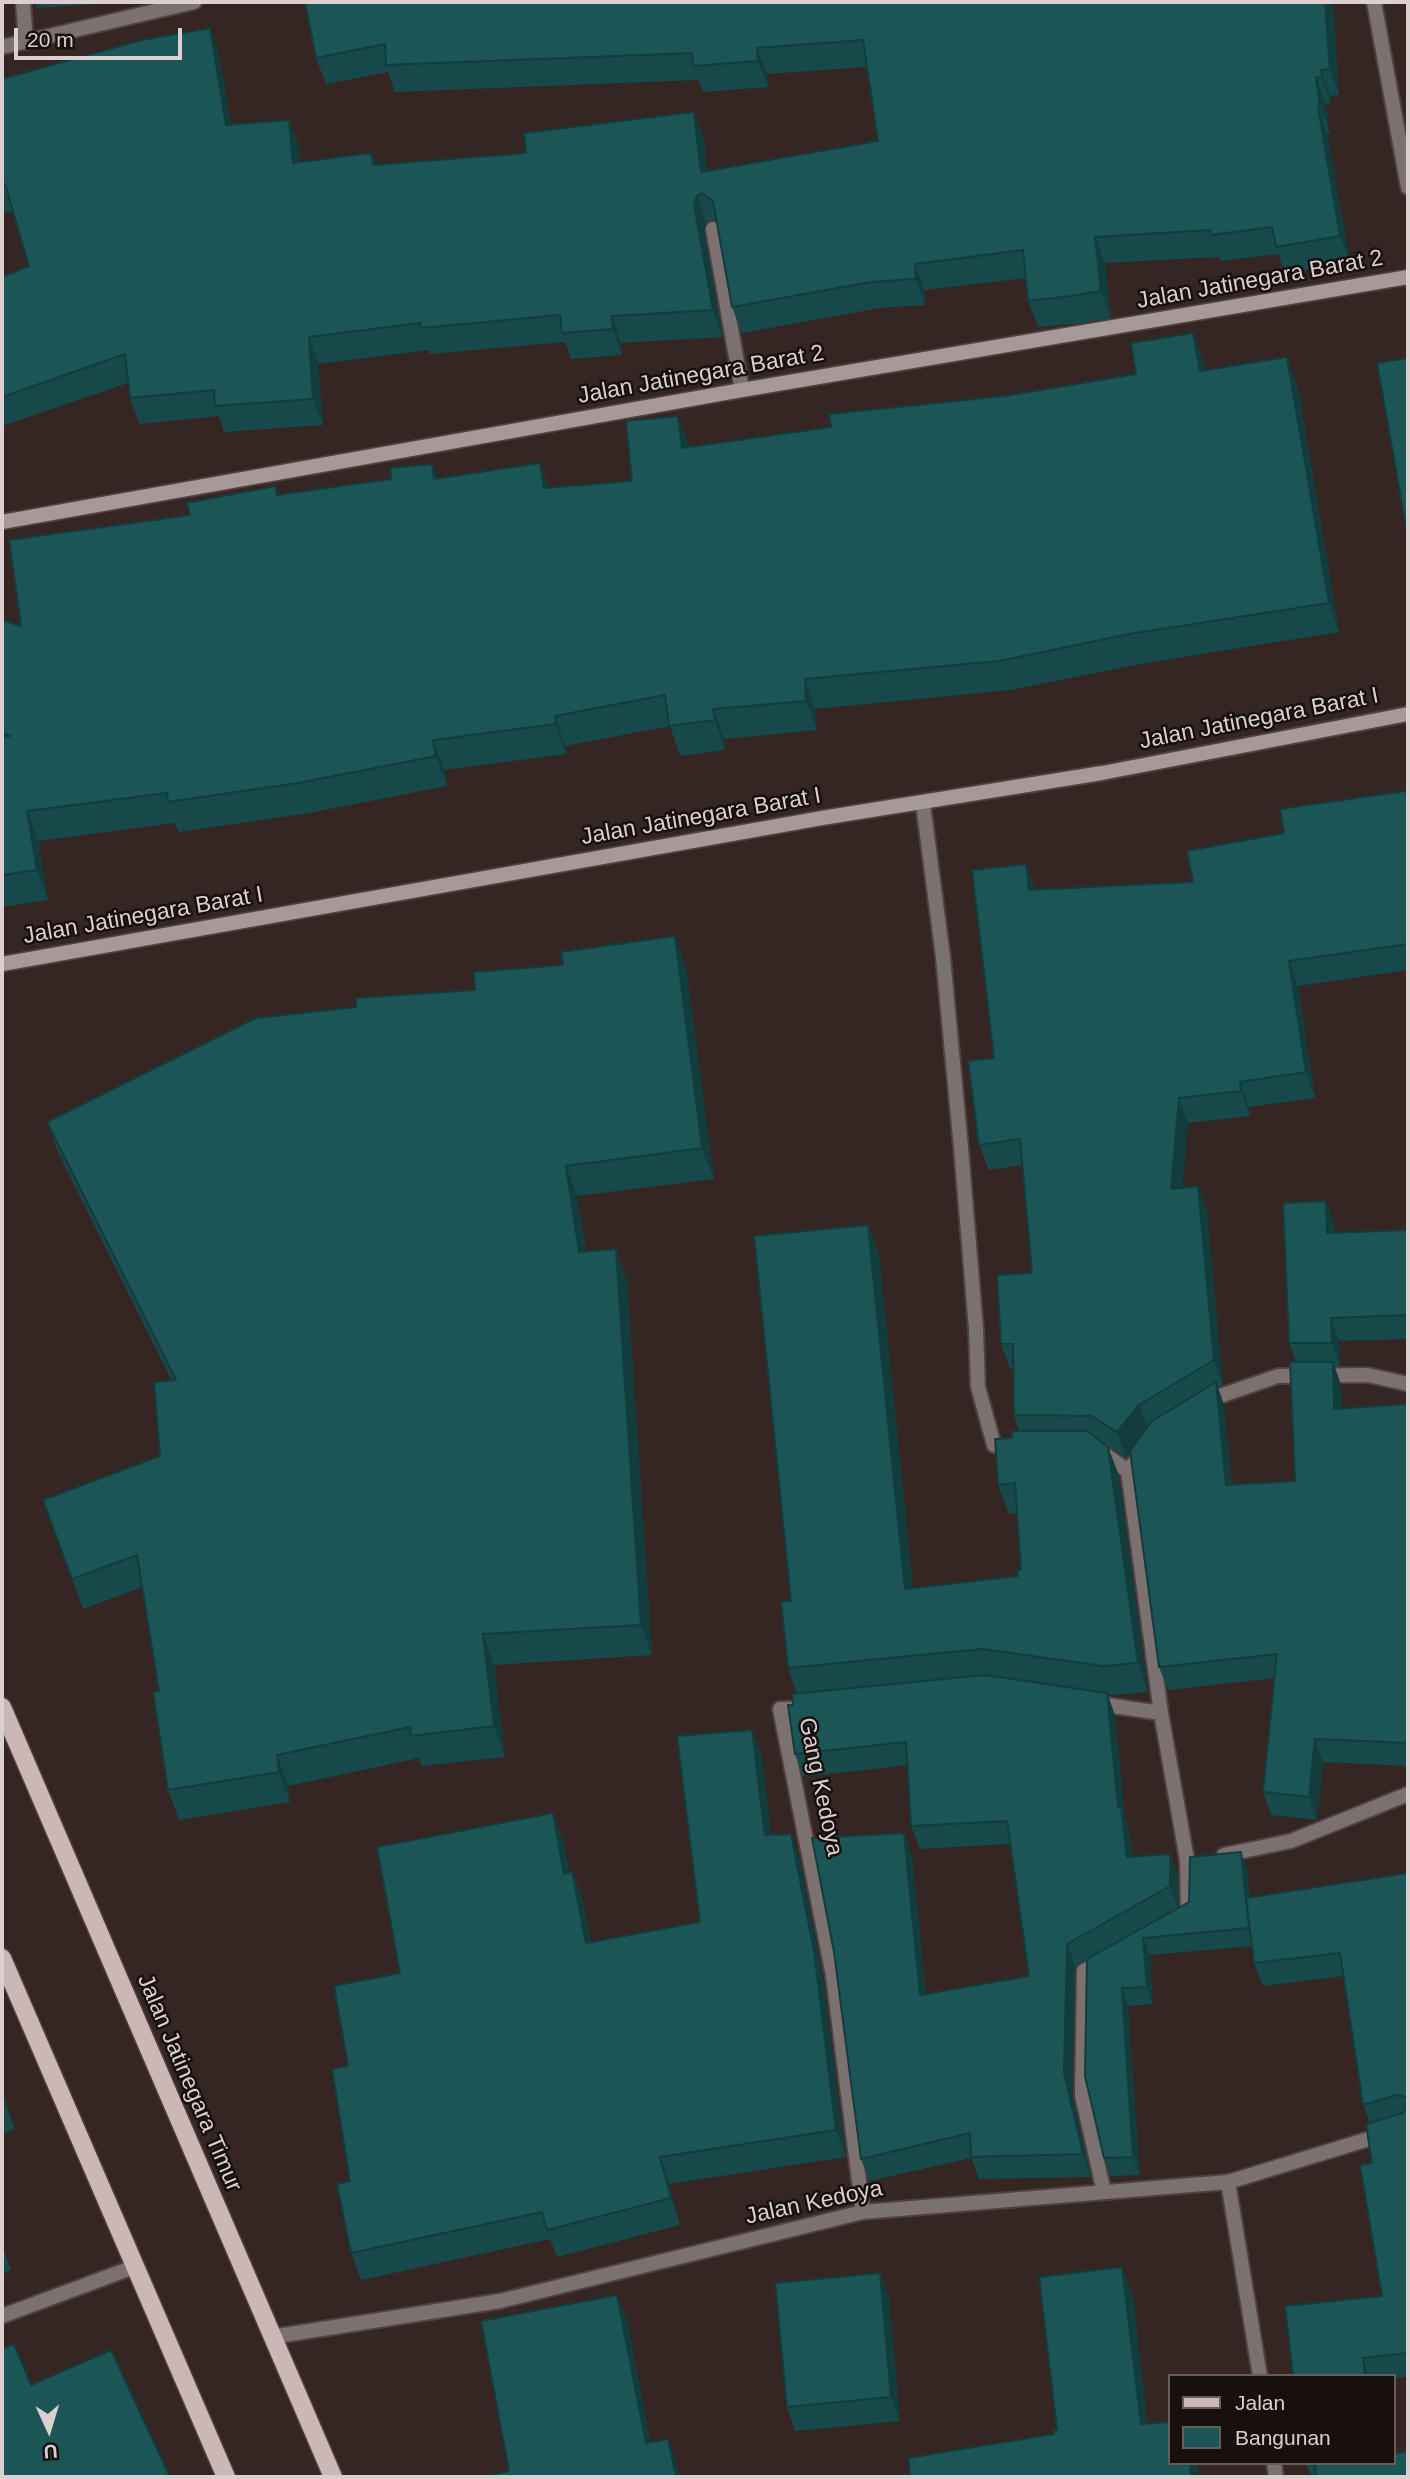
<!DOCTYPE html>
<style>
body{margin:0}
#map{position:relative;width:1410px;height:2479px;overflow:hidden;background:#352523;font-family:Helvetica,sans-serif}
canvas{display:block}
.frame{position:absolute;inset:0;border:4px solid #dbd0cf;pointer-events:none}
.legend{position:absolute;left:1168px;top:2374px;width:228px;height:91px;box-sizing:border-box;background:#17100f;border:2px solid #655d5c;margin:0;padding:9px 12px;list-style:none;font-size:21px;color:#dbd0cf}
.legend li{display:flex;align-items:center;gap:14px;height:35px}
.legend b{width:35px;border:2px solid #655d5c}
.north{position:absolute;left:14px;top:2395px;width:70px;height:70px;-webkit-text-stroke:5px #17100f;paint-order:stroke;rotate:176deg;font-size:19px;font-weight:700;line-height:28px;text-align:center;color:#dbd0cf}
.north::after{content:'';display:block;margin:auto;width:24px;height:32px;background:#dbd0cf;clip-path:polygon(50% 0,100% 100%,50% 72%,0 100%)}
.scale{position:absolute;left:14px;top:28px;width:168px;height:32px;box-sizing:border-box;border:4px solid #dbd0cf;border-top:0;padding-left:9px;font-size:21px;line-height:24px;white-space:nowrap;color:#dbd0cf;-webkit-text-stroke:5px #17100f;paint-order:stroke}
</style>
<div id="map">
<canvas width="1410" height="2479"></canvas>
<div class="frame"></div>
<ul class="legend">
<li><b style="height:9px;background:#cbb8b6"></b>Jalan</li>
<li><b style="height:19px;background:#1b5556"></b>Bangunan</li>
</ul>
<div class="north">U</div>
<div class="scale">20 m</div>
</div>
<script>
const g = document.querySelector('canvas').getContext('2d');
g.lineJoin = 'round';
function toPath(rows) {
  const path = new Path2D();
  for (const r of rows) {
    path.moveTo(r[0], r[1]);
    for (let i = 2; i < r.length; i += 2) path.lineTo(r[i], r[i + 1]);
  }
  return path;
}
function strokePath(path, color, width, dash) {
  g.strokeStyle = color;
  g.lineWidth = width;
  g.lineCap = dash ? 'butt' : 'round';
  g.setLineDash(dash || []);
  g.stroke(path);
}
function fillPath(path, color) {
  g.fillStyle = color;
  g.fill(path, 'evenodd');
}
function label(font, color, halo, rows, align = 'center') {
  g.font = font + ' Helvetica,sans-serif';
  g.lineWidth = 5;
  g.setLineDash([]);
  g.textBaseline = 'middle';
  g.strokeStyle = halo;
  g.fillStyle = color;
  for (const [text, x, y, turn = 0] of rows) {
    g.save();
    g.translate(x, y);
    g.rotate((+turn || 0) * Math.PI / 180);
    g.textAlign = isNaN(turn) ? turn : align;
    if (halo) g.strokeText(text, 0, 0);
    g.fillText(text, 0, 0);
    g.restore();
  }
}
const street = toPath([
 [23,2,26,42],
 [1374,2,1408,187],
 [2,47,194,2],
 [713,229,742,390],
 [923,804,943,957,961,1148,976,1329,978,1387,994,1445,1013,1450],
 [1207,1405,1220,1396,1278,1376,1368,1375,1408,1384],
 [1100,1451,1128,1471,1143,1451],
 [1128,1471,1161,1713,1187,1860,1188,1914,1180,1918],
 [1093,1703,1161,1713],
 [805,1708,780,1709,833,1976,863,2212],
 [1224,1855,1291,1841,1408,1794],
 [1101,1961,1084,1971,1082,2095,1104,2192],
 [1228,2182,1260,2376],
 [2,2316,134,2267],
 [271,2337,500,2301,863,2212,1228,2182,1408,2127],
 [1274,2463,1276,2477]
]);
const secondary = toPath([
 [2,522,742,390,1408,277],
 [2,964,822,818,1102,773,1408,714]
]);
const primary = toPath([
 [2,1707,333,2477],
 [2,1958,226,2477]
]);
strokePath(street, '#50403f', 18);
strokePath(secondary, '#50403f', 18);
strokePath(primary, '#50403f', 21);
strokePath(street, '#7a7170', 14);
strokePath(secondary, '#a79997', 14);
strokePath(primary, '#cbb8b6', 18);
fillPath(toPath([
 [35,2,123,2,37,8],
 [305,2,1333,2,1339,95,1330,96,1331,103,1325,104,1330,133,1327,134,1350,262,1285,273,1278,254,1220,261,1219,257,1105,263,1111,318,1081,323,1038,327,1028,301,1026,278,924,290,925,305,880,308,742,333,732,307,717,223,712,220,706,222,704,231,723,337,621,343,622,355,571,359,565,342,430,354,429,350,318,364,323,425,224,432,219,416,139,424,130,398,128,383,2,426,2,277,29,266,13,211,2,213,2,79,219,55,231,125,289,120,299,146,300,162,371,153,376,165,704,138,707,171,878,141,867,67,767,74,768,87,703,92,698,80,395,92,388,72,326,84,316,58],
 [1204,363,1205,370,1298,387,1339,632,1140,664,1010,690,815,709,817,730,724,739,725,750,680,756,670,726,565,746,566,754,444,770,447,786,309,813,179,832,175,823,38,841,48,900,2,907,2,620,21,626,190,515,279,495,438,479,540,463,549,488,632,481,689,445,689,447,831,427,1005,396],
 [1408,798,1408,970,1298,986,1315,1098,1249,1107,1250,1116,1188,1123,1182,1188,1207,1211,1223,1385,1218,1388,1224,1405,1232,1485,1295,1481,1296,1362,1289,1343,1326,1201,1334,1224,1335,1233,1408,1230,1408,1339,1339,1341,1340,1366,1334,1366,1341,1385,1342,1408,1408,1404,1408,1766,1323,1762,1317,1820,1271,1815,1263,1792,1275,1678,1168,1690,1159,1667,1130,1453,1126,1458,1101,1441,1108,1447,1119,1476,1148,1692,1113,1695,1108,1695,1115,1716,1125,1819,1129,1829,1133,1857,1170,1854,1178,1877,1178,1908,1247,1869,1250,1897,1408,1873,1408,2377,1394,2378,1394,2376,1293,2376,1382,2296,1370,2123,1363,2105,1344,1976,1263,1986,1254,1963,1252,1946,1150,1955,1153,2004,1128,2006,1140,2175,1110,2176,1104,2158,1087,1960,1075,1967,1072,2095,1091,2177,979,2179,971,2158,869,2181,861,2159,912,1856,926,1994,1029,1976,1010,1844,920,1849,911,1826,908,1765,803,1777,795,1754,793,1705,797,1694,788,1668,791,1601,868,1225,879,1254,913,1588,1018,1576,1021,1570,1017,1513,1009,1514,998,1485,1012,1438,1019,1431,1014,1415,1014,1369,1010,1369,1001,1344,1032,1273,1022,1165,989,1170,979,1145,994,1058,1035,890,1193,882,1284,833],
 [686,967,714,1179,577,1196,586,1251,627,1280,652,1655,494,1665,505,1757,422,1766,419,1758,288,1786,290,1802,179,1820,168,1790,159,1691,143,1587,83,1609,43,1500,160,1456,172,1381,58,1152,47,1122,356,1007,475,990],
 [762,1757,771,1835,791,1834,800,1861,823,1978,846,2157,669,2184,680,2225,557,2257,550,2239,361,2280,351,2253,348,2066,400,1973,563,1840,569,1872,572,1871,582,1898,591,1942,700,1922],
 [2,2094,15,2129,2,2134],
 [2,2244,11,2270,2,2274],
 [889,2297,900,2421,795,2431,787,2407],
 [1306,2463,1394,2463,1310,2475]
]), '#17494a');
fillPath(toPath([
 [1325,2,1333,2,1339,95,1330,69],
 [210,28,219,55,235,152,226,125],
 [757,48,767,74,768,87,758,61],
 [1321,70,1330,96,1331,103,1322,77],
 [1316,78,1325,104,1330,133,1320,107],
 [1318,107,1327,134,1350,262,1340,236],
 [694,112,704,138,710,198,701,172],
 [289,120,299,146,302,189,293,163],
 [697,196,706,222,704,231,723,337,713,310,694,204],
 [1095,237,1105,263,1111,318,1101,291],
 [915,264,924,290,925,305,916,279],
 [612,316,621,343,622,355,613,329],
 [1193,333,1204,363,1210,401,1200,371],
 [309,337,318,364,323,425,313,399],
 [1287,357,1298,387,1339,632,1329,603],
 [678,416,689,445,693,478,682,448],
 [540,463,551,493,544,488],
 [432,464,443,493,434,479],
 [805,679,815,709,817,730,806,701],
 [713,709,724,739,725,750,715,720],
 [555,716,565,746,566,754,556,724],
 [433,740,444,770,447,786,436,756],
 [27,811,38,841,48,900,37,870],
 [1026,864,1035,889,1038,916,1029,890],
 [675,936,686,967,714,1179,702,1148],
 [1289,961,1298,986,1315,1098,1306,1072],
 [1240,1082,1249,1107,1250,1116,1241,1091],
 [1179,1098,1188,1123,1180,1214,1171,1189],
 [566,1166,577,1196,590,1282,579,1252],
 [1198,1186,1207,1211,1223,1385,1214,1360],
 [1326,1201,1334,1224,1336,1256,1327,1233],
 [868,1225,879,1254,916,1618,905,1589],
 [616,1249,627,1280,652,1655,641,1625],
 [1331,1318,1339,1341,1340,1366,1332,1343],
 [1333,1362,1341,1385,1343,1432,1334,1409],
 [1216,1382,1224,1405,1234,1508,1226,1485],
 [1139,1405,1148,1430,1126,1458,1117,1432],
 [1108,1447,1119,1476,1148,1692,1138,1663],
 [483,1634,494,1665,505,1757,494,1726],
 [1107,1693,1115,1716,1125,1819,1129,1829,1136,1880,1127,1857,1118,1807],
 [752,1730,762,1757,775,1862,765,1835],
 [1315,1739,1323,1762,1317,1820,1309,1797],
 [277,1755,288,1786,290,1802,279,1772],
 [553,1813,563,1840,574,1901,564,1874],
 [904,1833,912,1856,928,2018,920,1995],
 [791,1834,800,1861,823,1978,846,2157,836,2130],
 [1241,1852,1247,1869,1255,1946,1249,1928],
 [1170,1854,1178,1877,1178,1908,1170,1886],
 [572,1871,582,1898,596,1970,586,1943],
 [1143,1938,1150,1955,1153,2004,1147,1987],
 [1067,1944,1075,1967,1072,2095,1091,2177,1083,2154,1064,2073],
 [1122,1988,1128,2006,1140,2175,1133,2157],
 [660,2157,669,2184,680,2225,671,2198],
 [1122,2267,1133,2295,1151,2452,1141,2424],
 [880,2273,889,2297,900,2421,891,2397],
 [617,2295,628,2323,656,2471,646,2443],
 [1363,2358,1369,2376,1365,2376],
 [668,2439,678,2467,680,2477,676,2477],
 [1190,2463,1198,2463,1199,2477,1191,2477]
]), '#133c3c');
const building = toPath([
 [305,2,1325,2,1330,69,1321,70,1322,77,1316,78,1320,107,1318,107,1340,236,1276,247,1272,227,1211,235,1210,230,1095,237,1101,291,1071,296,1028,301,1023,250,915,264,916,279,871,282,732,307,713,201,702,193,697,196,694,204,713,310,612,316,613,329,562,333,560,315,421,328,420,323,309,337,313,399,215,406,214,390,130,398,125,354,2,397,2,277,29,266,5,184,2,185,2,79,142,40,210,28,226,125,289,120,293,163,371,153,373,165,526,153,524,133,694,112,701,172,878,141,863,40,757,48,758,61,693,66,692,53,386,65,385,44,316,58,305,2],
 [1193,333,1200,371,1287,357,1329,603,1129,634,999,661,805,679,806,701,713,709,715,720,669,726,665,695,555,716,556,724,433,740,436,756,298,783,168,802,167,793,27,811,37,870,2,875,2,737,10,736,2,733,2,620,21,626,9,540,190,515,187,503,275,486,277,495,391,479,390,468,432,464,434,479,540,463,544,488,632,481,626,421,678,416,682,448,831,427,829,414,1005,396,1136,374,1131,343,1193,333],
 [1408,358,1408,538,1377,363,1408,358],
 [1406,791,1408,810,1408,944,1289,961,1306,1072,1240,1082,1241,1091,1179,1098,1171,1189,1198,1186,1214,1360,1139,1405,1117,1432,1092,1416,1014,1415,1013,1344,1001,1344,997,1275,1032,1273,1020,1139,979,1145,968,1061,994,1058,972,870,1026,864,1029,890,1193,882,1187,851,1284,833,1280,809,1406,791],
 [675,936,702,1148,566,1166,579,1252,616,1249,641,1625,483,1634,494,1726,411,1736,410,1727,277,1755,279,1772,168,1790,153,1692,159,1691,137,1555,72,1579,43,1500,160,1456,154,1382,176,1380,47,1122,256,1018,356,1007,356,998,475,990,474,972,563,965,561,952,675,936],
 [1326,1201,1327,1233,1408,1230,1408,1315,1331,1318,1332,1343,1289,1343,1283,1203,1326,1201],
 [868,1225,905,1589,1018,1576,1017,1570,1021,1570,1015,1483,998,1485,995,1439,1012,1438,1012,1431,1087,1431,1108,1447,1138,1663,1103,1666,982,1649,788,1668,781,1602,791,1601,754,1236,868,1225],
 [1290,1362,1333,1362,1334,1409,1408,1404,1408,1743,1315,1739,1309,1797,1263,1792,1277,1654,1159,1667,1130,1451,1151,1422,1216,1382,1226,1485,1295,1481,1290,1362],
 [985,1675,1107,1693,1118,1807,1121,1807,1127,1857,1170,1854,1170,1886,1067,1944,1064,2073,1083,2154,971,2157,970,2133,861,2159,834,1952,812,1838,904,1833,920,1995,1029,1976,1007,1821,911,1826,906,1742,795,1754,788,1705,793,1705,792,1694,985,1675],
 [752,1730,765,1835,791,1834,814,1951,836,2130,660,2157,671,2198,547,2230,542,2212,351,2253,337,2184,350,2181,332,2069,348,2066,334,1986,400,1973,377,1847,553,1813,564,1874,572,1871,586,1943,700,1922,677,1736,752,1730],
 [1241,1852,1249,1928,1143,1938,1147,1987,1122,1988,1133,2157,1104,2158,1085,2076,1087,1959,1189,1902,1190,1857,1241,1852],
 [1408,1873,1408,2101,1406,2097,1397,2095,1363,2105,1340,1953,1254,1963,1246,1898,1408,1873],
 [2,2094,7,2105,2,2107,2,2094],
 [1408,2103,1408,2353,1363,2358,1365,2376,1293,2376,1285,2306,1382,2296,1360,2165,1372,2163,1366,2124,1403,2113,1408,2103],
 [1122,2267,1141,2424,1170,2422,1170,2463,1190,2463,1191,2477,893,2477,910,2474,908,2458,1054,2434,1054,2430,1057,2430,1039,2277,1122,2267],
 [880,2273,891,2397,787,2407,775,2283,880,2273],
 [617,2295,646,2443,668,2439,676,2477,480,2477,509,2471,481,2321,617,2295],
 [14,2344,31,2385,111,2350,170,2477,2,2477,2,2349,14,2344],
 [1408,2452,1408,2477,1316,2477,1315,2463,1394,2463,1394,2453,1408,2452]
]);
fillPath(building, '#1b5556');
strokePath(building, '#133c3c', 2);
label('23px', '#dbd0cf', '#17100f', [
 ["Jalan Jatinegara Barat 2",1260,280,-10],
 ["Jalan Jatinegara Barat 2",701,375,-10],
 ["Jalan Jatinegara Barat I",1259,719,-11],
 ["Jalan Jatinegara Barat I",701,817,-10],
 ["Jalan Jatinegara Barat I",143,916,-10],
 ["Gang Kedoya",820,1787,78],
 ["Jalan Jatinegara Timur",189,2083,67],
 ["Jalan Kedoya",814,2203,-12]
]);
</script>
